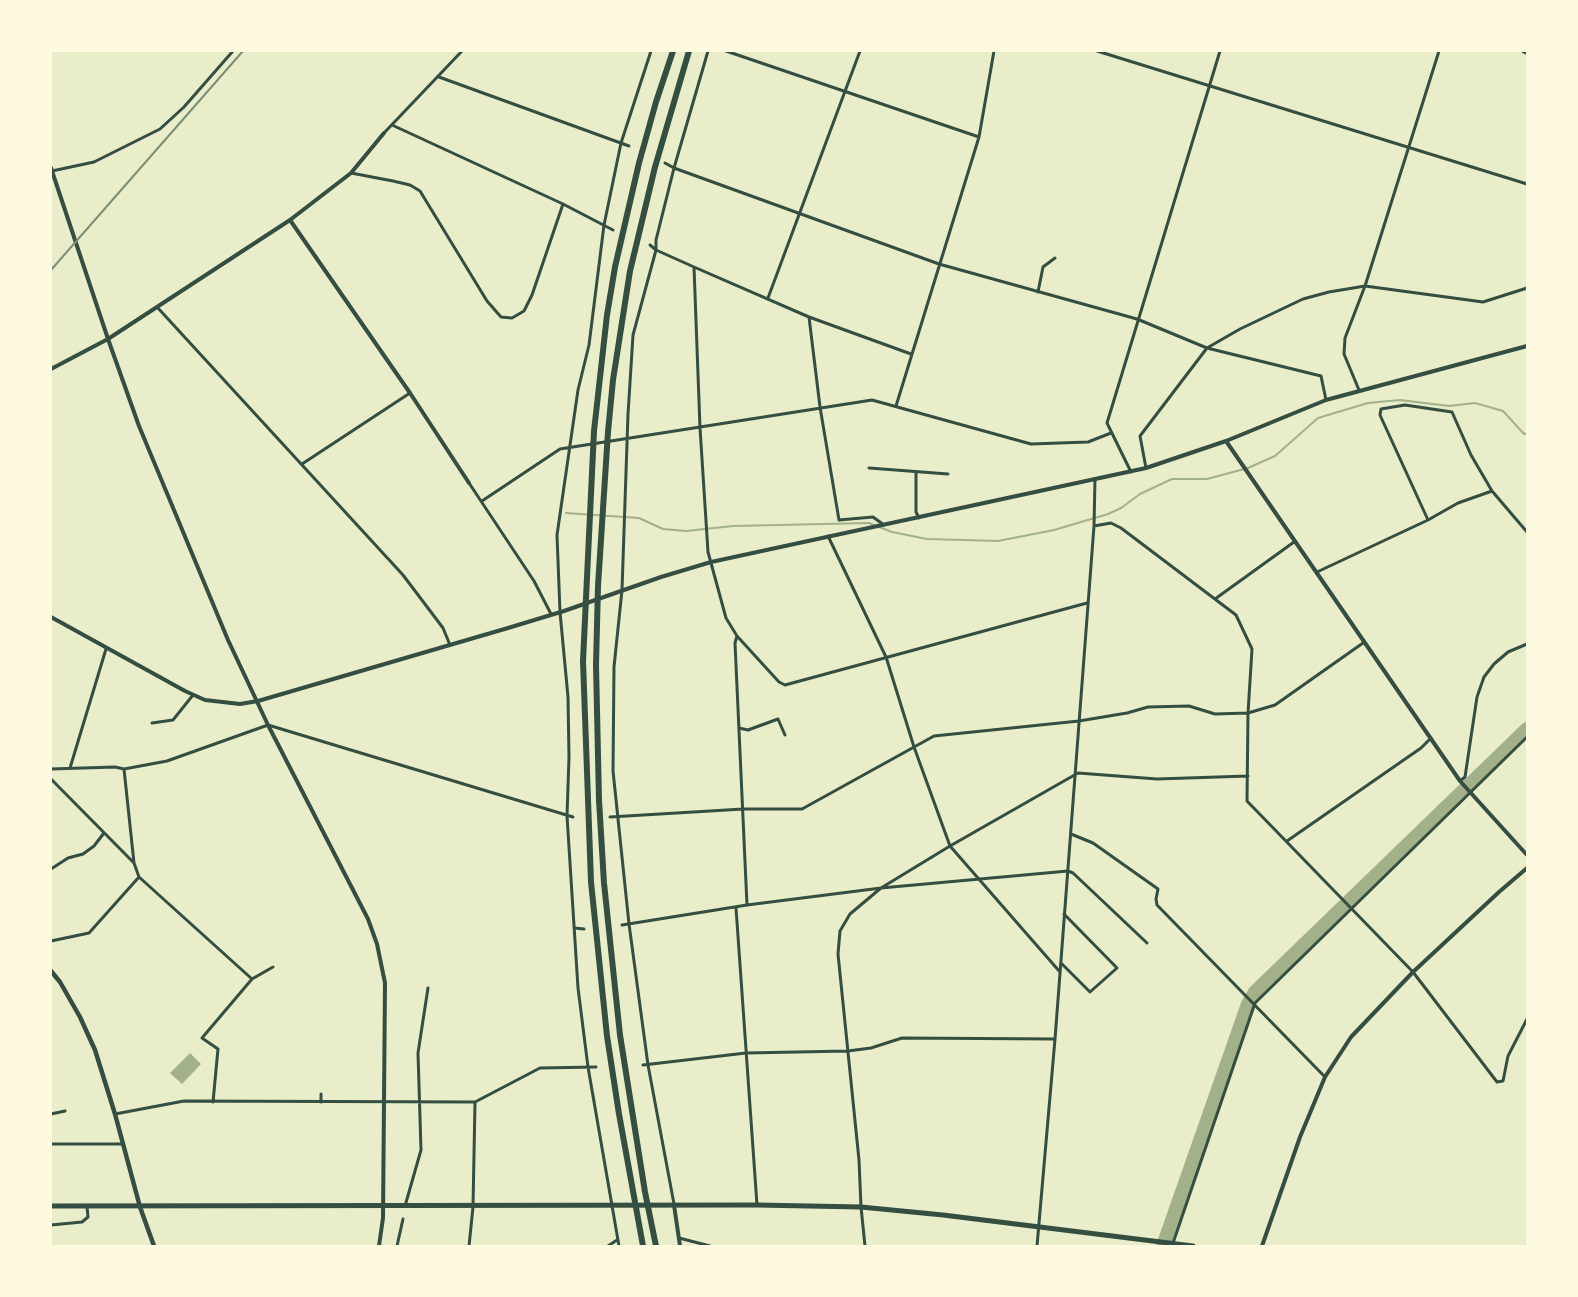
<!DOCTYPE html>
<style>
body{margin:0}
#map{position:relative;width:1578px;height:1297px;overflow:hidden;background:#e9edc9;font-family:"Asap Condensed",sans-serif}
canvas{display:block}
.frame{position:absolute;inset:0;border:52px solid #fefae0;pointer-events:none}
</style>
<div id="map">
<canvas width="1578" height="1297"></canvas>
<div class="frame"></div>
</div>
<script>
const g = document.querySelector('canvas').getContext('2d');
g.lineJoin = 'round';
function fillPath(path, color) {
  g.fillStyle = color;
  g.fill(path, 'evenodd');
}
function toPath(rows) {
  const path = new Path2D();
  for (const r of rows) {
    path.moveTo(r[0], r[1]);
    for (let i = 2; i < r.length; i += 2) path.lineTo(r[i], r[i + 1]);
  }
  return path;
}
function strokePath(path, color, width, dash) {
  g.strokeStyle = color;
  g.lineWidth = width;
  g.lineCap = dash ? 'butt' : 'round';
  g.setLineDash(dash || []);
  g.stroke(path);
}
fillPath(toPath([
 [190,1053,201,1064,182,1084,170,1073]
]), '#a3b18a');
strokePath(toPath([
 [566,513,639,518,663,529,686,531,733,526,869,523,892,532,927,539,998,541,1054,530,1108,514,1121,508,1140,494,1172,479,1207,479,1248,468,1275,456,1318,418,1368,403,1400,400,1449,406,1475,403,1503,411,1524,434,1527,433]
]), '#a3b18a', 2);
strokePath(toPath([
 [1163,1246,1248,1004,1255,992,1527,729]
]), '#a3b18a', 14);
strokePath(toPath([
 [726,51,979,137],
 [1097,51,1527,184],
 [439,77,629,146],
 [392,125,563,204,613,230],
 [384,133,462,51],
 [665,163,674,168,939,264,1137,319,1207,348,1321,376,1326,400],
 [52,171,94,162,160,129,184,107,233,51],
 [351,173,393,181,410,185,420,191,487,301,501,317,512,318,524,311,532,295,563,204],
 [650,245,656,250,694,267,809,317,911,354],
 [694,267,700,428,708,552,726,618,737,636,779,682,785,685,1087,603],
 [1038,292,1043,267,1055,258],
 [768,298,860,51],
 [157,307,403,575,443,628,450,645],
 [809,317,820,407,839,520,873,517,884,525],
 [1359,390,1344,354,1345,338,1365,286,1439,51],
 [896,406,979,137,994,51],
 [302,464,410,393],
 [869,468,948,474],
 [1146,468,1140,436,1207,348,1240,329,1303,299,1329,292,1365,286,1483,302,1527,288],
 [916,472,916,512,919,518],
 [1131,472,1107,423,1220,51],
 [469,483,534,581,551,614],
 [482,501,560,449,872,400,1031,444,1088,442,1111,433],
 [1428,520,1380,415,1381,409,1405,405,1452,412,1471,455,1492,491,1527,532],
 [1094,526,1111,523,1121,528,1236,615,1252,649,1248,713,1247,801,1413,972,1497,1082,1503,1081,1508,1056,1527,1019],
 [828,536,886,657,914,747,950,846,1060,972],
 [1317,572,1428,520,1458,503,1492,491],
 [1215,599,1294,542],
 [737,636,735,643,747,905],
 [152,723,173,720,193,695],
 [739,728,748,730,778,719,785,735],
 [70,768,106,649],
 [51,769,115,767,124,769,167,761,268,725,573,817],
 [124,769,134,863,139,877,252,979],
 [51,779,134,863],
 [1460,781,1465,777,1477,697,1484,677,1494,664,1508,652,1527,644],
 [610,817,743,809,802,809,934,736,1079,721,1127,713,1148,707,1189,706,1215,714,1248,713,1275,705,1363,643],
 [1071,834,1093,843,1158,889,1156,899,1157,905,1325,1077],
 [1287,841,1421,748,1431,738],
 [51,869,68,858,83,854,94,846,104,833],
 [736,908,757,1205],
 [622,925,747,905,881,888,1068,871,1073,873,1147,943],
 [574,928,584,929],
 [51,941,89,933,139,877],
 [1061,963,1090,992,1117,968,1064,914],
 [643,1065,746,1053,848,1051,871,1048,902,1038,1055,1039],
 [213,1102,218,1049,202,1038,252,979,273,967],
 [321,1102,321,1094],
 [51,1114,65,1111],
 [115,1114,184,1101,475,1102,540,1068,596,1067],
 [51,1144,123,1144],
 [674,1204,648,1065,629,924,613,771,614,667,622,590,628,414,633,335,656,250,656,240,674,168,708,51],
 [405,1206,421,1150,418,1053,428,988],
 [51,1225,82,1222,88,1217,87,1207],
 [679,1238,710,1246],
 [1173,1243,1255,1003,1527,737],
 [397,1246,403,1219],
 [469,1246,473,1207,475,1102],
 [608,1246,617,1240],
 [619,1246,588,1067,578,988,567,816,569,757,568,697,560,612,557,535,578,390,589,345,604,225,621,143,651,51],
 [865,1246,861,1207,859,1160,838,954,840,931,850,914,881,888,950,846,1078,773,1157,779,1248,776],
 [1037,1246,1055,1039,1094,526,1095,479]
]), '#344e41', 3);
strokePath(toPath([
 [1523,51,1527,53],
 [51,168,108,339,139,426,228,640,268,725,368,919,377,944,385,983,383,1218,379,1246],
 [290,220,410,393,469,483],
 [51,369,108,339,290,220,351,173,384,133],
 [1226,441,1460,781,1527,855],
 [51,617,185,691,205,700,240,704,258,701,508,628,564,611,661,577,711,562,1146,468,1226,441,1326,400,1527,346],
 [674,1205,680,1246],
 [1262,1246,1300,1137,1325,1077,1351,1037,1413,972,1499,892,1527,868]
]), '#344e41', 4);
strokePath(toPath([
 [51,971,60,982,80,1017,95,1050,115,1114,140,1207,154,1246]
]), '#344e41', 4.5);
strokePath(toPath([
 [51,1206,757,1205,861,1207,943,1215,1193,1246]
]), '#344e41', 5);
strokePath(toPath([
 [643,1246,619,1114,607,1036,591,882,583,661,594,431,607,315,615,267,639,163,656,102,673,51],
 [656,1246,645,1192,620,1035,604,883,599,800,596,665,598,586,608,432,613,380,630,271,655,167,689,51]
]), '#344e41', 6);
strokePath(toPath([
 [51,270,243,51]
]), '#7c8e77', 2);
</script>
